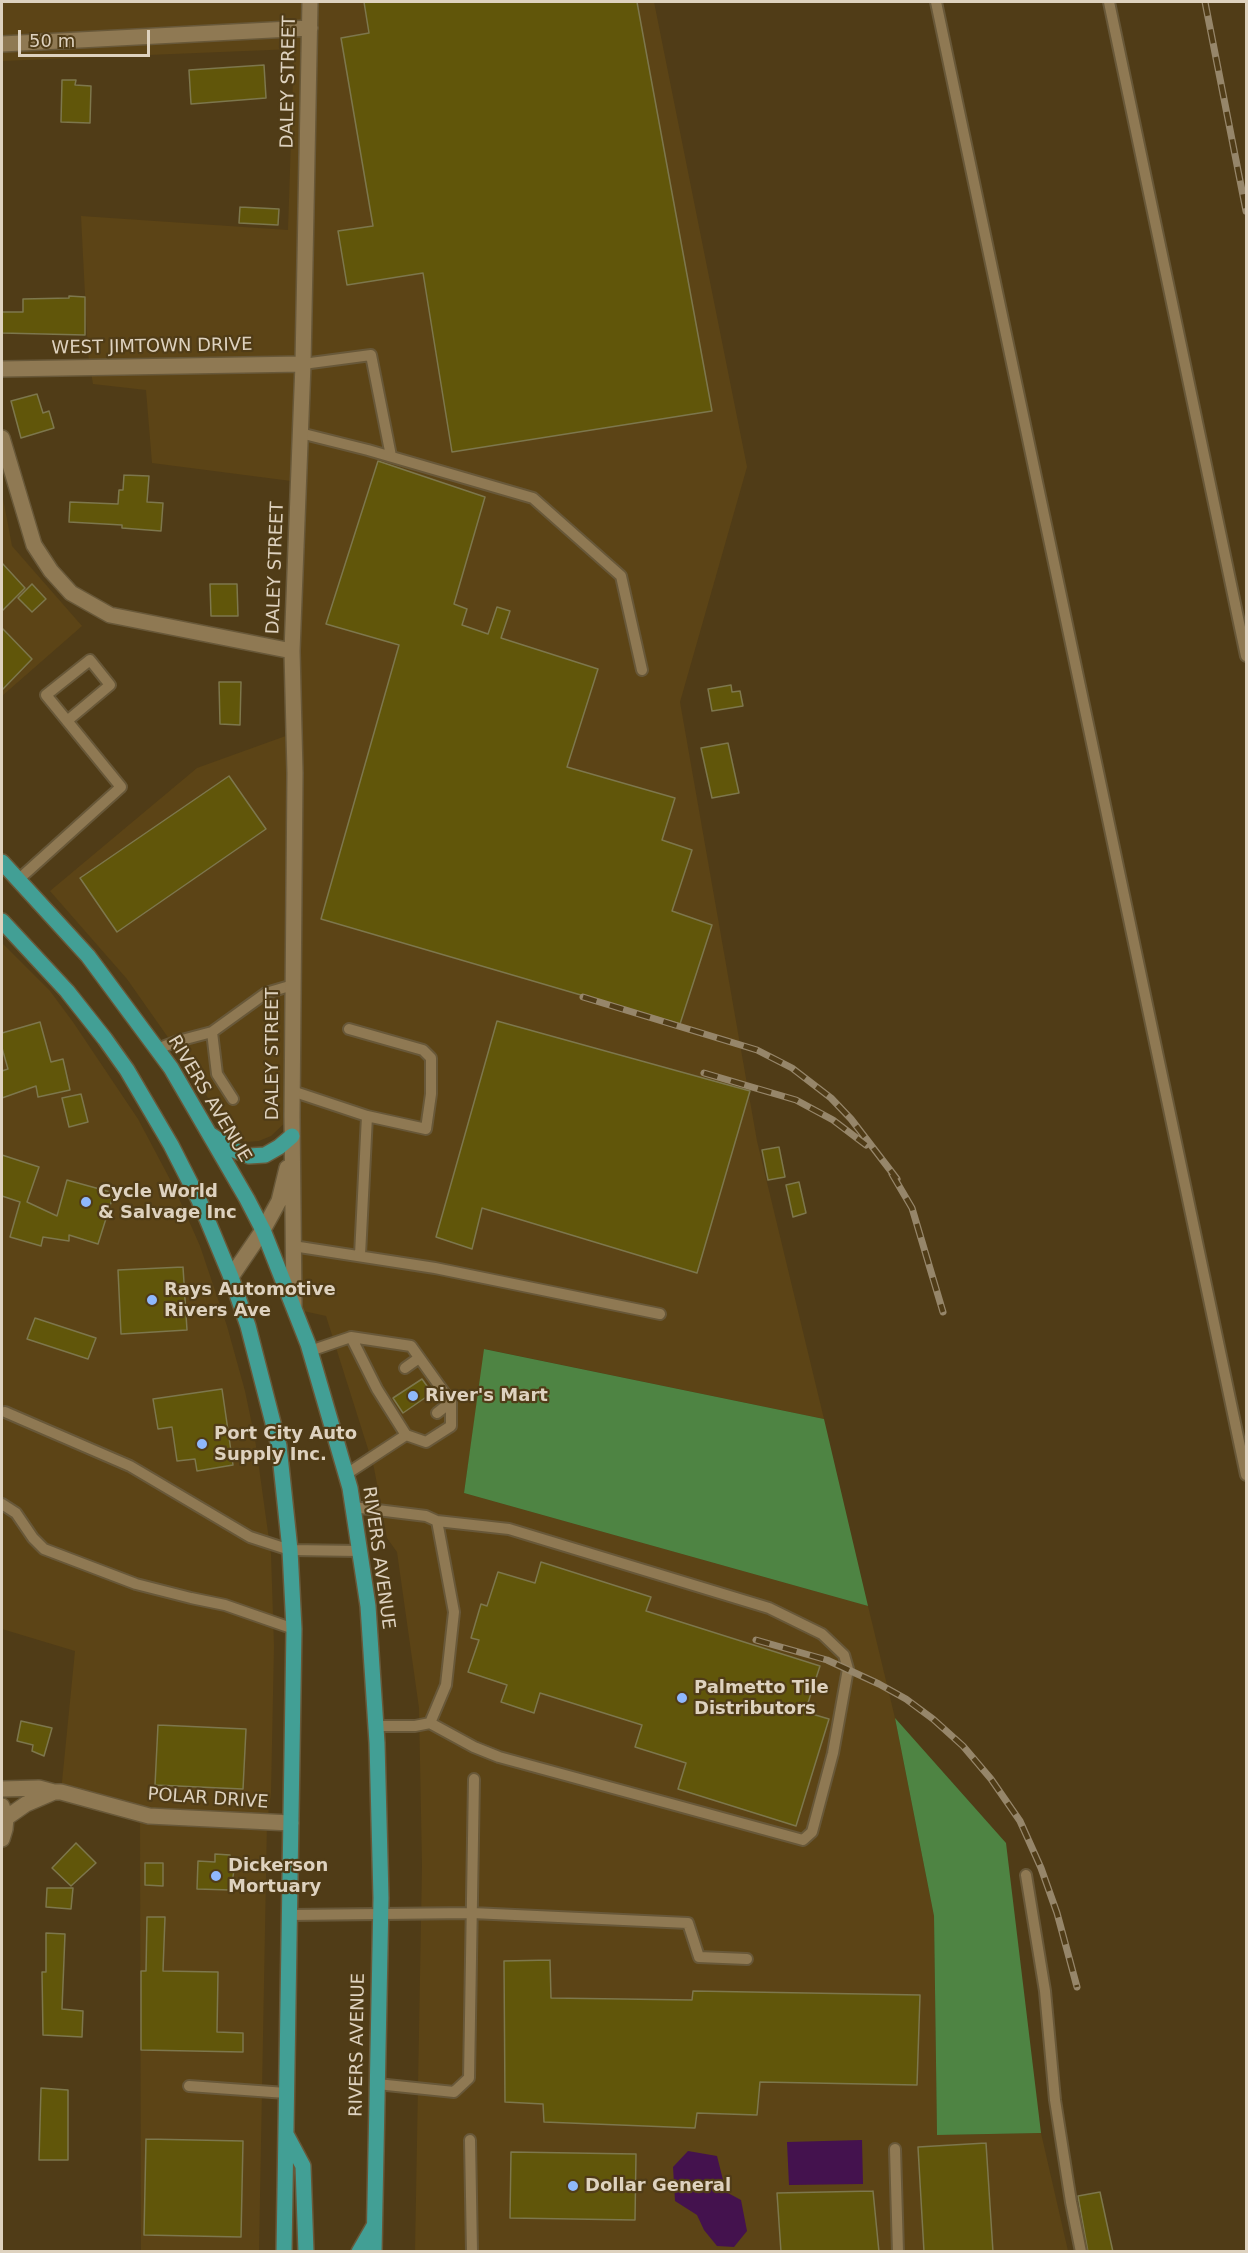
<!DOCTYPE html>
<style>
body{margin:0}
#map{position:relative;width:1248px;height:2253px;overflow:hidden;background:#503c17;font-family:"DejaVu Sans",sans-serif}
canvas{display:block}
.frame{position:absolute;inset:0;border:3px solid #ded2bf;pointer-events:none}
.scale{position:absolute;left:18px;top:30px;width:132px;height:27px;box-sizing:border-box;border:3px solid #ded2bf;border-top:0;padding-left:8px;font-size:18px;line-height:21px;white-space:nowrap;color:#ded2bf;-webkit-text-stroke:4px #503c17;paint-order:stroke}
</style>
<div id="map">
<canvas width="1248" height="2253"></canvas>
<div class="frame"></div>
<div class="scale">50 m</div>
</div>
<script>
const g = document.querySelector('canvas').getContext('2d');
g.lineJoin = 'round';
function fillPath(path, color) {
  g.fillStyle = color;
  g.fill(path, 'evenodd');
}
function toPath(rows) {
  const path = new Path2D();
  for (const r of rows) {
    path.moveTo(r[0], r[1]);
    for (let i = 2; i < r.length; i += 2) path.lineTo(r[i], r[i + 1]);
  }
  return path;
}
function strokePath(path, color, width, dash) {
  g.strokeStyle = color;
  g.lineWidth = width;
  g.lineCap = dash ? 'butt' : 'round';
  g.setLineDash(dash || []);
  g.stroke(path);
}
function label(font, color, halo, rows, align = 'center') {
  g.font = font + ' "DejaVu Sans",sans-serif';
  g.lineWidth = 4.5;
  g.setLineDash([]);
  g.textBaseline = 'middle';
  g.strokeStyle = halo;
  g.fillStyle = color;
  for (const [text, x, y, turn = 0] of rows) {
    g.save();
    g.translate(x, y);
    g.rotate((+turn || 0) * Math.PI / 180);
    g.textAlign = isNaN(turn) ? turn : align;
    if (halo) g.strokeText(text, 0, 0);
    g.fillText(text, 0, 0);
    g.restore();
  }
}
fillPath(toPath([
 [2,2,654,2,747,467,680,702,757,1141,824,1419,485,1349,464,1493,868,1606,895,1718,934,1916,937,2135,1041,2133,1068,2251,415,2251,422,1866,419,1708,397,1552,387,1538,374,1468,326,1316,294,1309,299,482,152,463,146,390,93,384,88,354,81,216,288,230,294,49,2,61],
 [2,493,12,546,82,626,2,696],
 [294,733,292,1116,271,1136,259,1141,246,1142,235,1138,225,1129,198,1080,127,979,50,891,197,768],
 [2,943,50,991,73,1022,138,1119,173,1185,200,1246,227,1326,245,1391,255,1439,271,1554,274,1646,271,1793,267,1822,259,2251,141,2251,140,1815,61,1792,75,1651,2,1629]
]), '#5c4416');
fillPath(toPath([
 [484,1349,824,1419,868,1606,464,1493],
 [895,1718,1006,1843,1041,2133,937,2135,934,1916]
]), '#4e8443');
fillPath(toPath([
 [862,2140,863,2184,789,2185,787,2142],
 [688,2151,717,2156,726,2192,741,2200,747,2231,734,2247,717,2246,704,2230,697,2215,675,2201,673,2167]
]), '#44124e');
const building = toPath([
 [364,2,637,2,712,411,452,452,423,273,347,285,338,231,373,226,341,38,369,33,364,2],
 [264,65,266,98,191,104,189,70,264,65],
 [62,80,76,80,75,85,91,86,90,123,61,122,62,80],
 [240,207,279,209,278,225,239,223,240,207],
 [69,296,85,297,85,335,2,333,2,312,23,312,23,299,69,298,69,296],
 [37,394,43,413,49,411,54,428,21,438,11,401,37,394],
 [378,461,485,497,454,604,467,609,462,625,488,634,497,607,510,611,501,638,598,669,567,767,675,798,662,840,692,850,672,911,712,925,680,1024,321,919,399,645,326,624,378,461],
 [124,475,149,476,147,502,163,503,161,531,122,528,122,525,69,522,70,502,118,504,119,490,123,490,124,475],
 [2,563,25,588,2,611,2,563],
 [32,584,46,599,32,612,18,598,32,584],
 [210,584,237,584,238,616,211,616,210,584],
 [2,628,32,659,2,690,2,628],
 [219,682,241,682,240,725,220,724,219,682],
 [731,685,732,692,740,691,743,706,712,711,708,689,731,685],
 [728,743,739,793,712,798,701,748,728,743],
 [229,776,266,829,117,932,80,878,229,776],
 [497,1021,750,1091,697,1273,482,1208,472,1249,436,1237,497,1021],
 [40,1022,51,1062,63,1059,70,1090,38,1097,36,1086,2,1098,2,1071,8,1069,2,1048,2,1033,40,1022],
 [81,1094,88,1122,69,1127,62,1098,81,1094],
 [779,1147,785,1177,768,1180,762,1150,779,1147],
 [2,1155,39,1167,27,1202,57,1216,67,1180,114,1193,98,1244,69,1235,69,1241,43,1237,41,1246,10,1237,20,1202,2,1196,2,1155],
 [799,1182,806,1213,793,1217,786,1185,799,1182],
 [183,1267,187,1330,121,1334,118,1270,183,1267],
 [35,1318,96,1338,88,1359,27,1339,35,1318],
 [422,1379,432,1393,403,1413,393,1398,422,1379],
 [222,1389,233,1465,197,1471,195,1459,177,1461,172,1427,158,1429,153,1399,222,1389],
 [541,1562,651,1597,646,1611,820,1666,805,1712,829,1719,796,1826,678,1789,686,1763,635,1747,642,1725,540,1693,534,1713,501,1702,507,1685,468,1672,479,1640,471,1638,481,1604,487,1606,498,1572,535,1583,541,1562],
 [21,1721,52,1728,44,1756,32,1751,33,1745,17,1741,21,1721],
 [158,1725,246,1729,243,1789,155,1785,158,1725],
 [76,1843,96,1863,71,1886,52,1868,76,1843],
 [215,1854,230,1855,231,1870,234,1870,231,1890,197,1889,198,1861,215,1862,215,1854],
 [145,1863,163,1863,163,1886,145,1885,145,1863],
 [47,1888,73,1888,71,1909,46,1907,47,1888],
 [147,1917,165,1917,163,1971,218,1972,217,2032,243,2033,243,2052,141,2050,141,1971,146,1971,147,1917],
 [46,1933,65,1934,62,2009,83,2011,82,2037,43,2035,42,1972,46,1972,46,1933],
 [550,1960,551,1998,692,2000,693,1991,920,1995,917,2085,760,2082,757,2115,697,2113,695,2128,544,2122,543,2104,505,2102,504,1961,550,1960],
 [41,2088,68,2090,68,2160,39,2160,41,2088],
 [146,2139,243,2141,241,2237,144,2235,146,2139],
 [986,2143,993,2252,924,2252,918,2147,986,2143],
 [511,2152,636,2154,635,2220,510,2218,511,2152],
 [873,2191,879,2252,781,2252,777,2193,873,2191],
 [1100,2192,1113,2252,1088,2252,1078,2196,1100,2192]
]);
fillPath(building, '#61560a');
strokePath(building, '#7d774d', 1.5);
const service = toPath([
 [936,2,1246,1475],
 [1109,2,1246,656],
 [303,364,371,355,391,456],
 [300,433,368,450,533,498,621,576,642,670],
 [18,880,121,787,46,695,90,660,110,685,67,721],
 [349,1029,423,1050,431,1058,431,1094,426,1129,367,1116],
 [212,1032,217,1074,233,1099],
 [157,1049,178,1041,212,1032,266,993,293,985],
 [292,1091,367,1116,360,1255],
 [293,1246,435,1268,660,1314],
 [351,1337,411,1346,451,1402,437,1413],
 [310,1351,351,1337,377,1389,406,1435,345,1475],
 [405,1368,419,1358],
 [5,1412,130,1466,250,1537,290,1550,360,1551],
 [406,1435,426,1442,451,1426,451,1402],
 [2,1504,16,1513,33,1538,44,1549,136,1584,191,1598,225,1605,294,1629],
 [353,1507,426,1516,437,1521,454,1612,446,1685,430,1723,415,1726,376,1726],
 [430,1723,474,1747,499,1757,803,1840,812,1832,833,1753,848,1669,844,1655,822,1634,769,1608,509,1529,437,1521],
 [1026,1875,1045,1991,1055,2100,1071,2202,1081,2252],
 [289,1915,472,1913,688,1923,699,1957,747,1959],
 [377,2084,454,2092,469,2078,474,1779],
 [189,2086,286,2093],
 [470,2140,472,2252],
 [895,2149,898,2252]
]);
const minor = toPath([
 [2,44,310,28],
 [2,369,303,364],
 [2,438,34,545,51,571,71,593,110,615,292,651],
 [231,1277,263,1230,279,1201,287,1168],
 [294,1306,292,1116,295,773,292,651,303,364,310,2],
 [2,1789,39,1788,54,1792,26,1804,6,1818],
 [54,1792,61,1792,149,1816,291,1823],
 [2,1806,6,1818,5,1829,2,1839]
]);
const primary = toPath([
 [2,862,88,956,171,1068,247,1199,263,1230,308,1344,350,1488,368,1606,377,1743,381,1898,374,2252],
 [2,921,67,991,105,1039,127,1070,171,1145,199,1200,231,1277,248,1326,279,1446,290,1550,294,1629,284,2252],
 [211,1135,234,1150,249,1156,265,1155,279,1147,292,1136],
 [287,2136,303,2166,306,2252],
 [359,2252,374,2226]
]);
strokePath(service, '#685839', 14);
strokePath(minor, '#685839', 18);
strokePath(primary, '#685839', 18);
strokePath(service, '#8f7953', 10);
strokePath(minor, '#8f7953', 15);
strokePath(primary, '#429f95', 15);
const rail = toPath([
 [1205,2,1246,211],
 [583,997,757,1050,792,1068,831,1098,851,1119,897,1179],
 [704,1073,796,1100,833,1120,866,1145],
 [892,1174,912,1208,943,1312],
 [756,1640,827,1660,879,1684,906,1699,933,1719,963,1746,991,1779,1020,1821,1041,1868,1057,1913,1077,1987]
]);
strokePath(rail, '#96866a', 7);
strokePath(rail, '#503c17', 4.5, [14]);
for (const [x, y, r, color] of [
 [86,1202,6,"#8fb8fd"],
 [152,1300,6,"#8fb8fd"],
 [413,1396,6,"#8fb8fd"],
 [202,1444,6,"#8fb8fd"],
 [682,1698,6,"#8fb8fd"],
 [216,1876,6,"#8fb8fd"],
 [573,2186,6,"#8fb8fd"]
]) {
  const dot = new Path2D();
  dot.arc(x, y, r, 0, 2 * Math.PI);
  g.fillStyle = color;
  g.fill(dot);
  strokePath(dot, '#503c17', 2);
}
label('18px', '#ded2bf', '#503c17', [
 ["DALEY STREET",289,82,-89],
 ["WEST JIMTOWN DRIVE",152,347,-1],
 ["DALEY STREET",276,568,-88],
 ["DALEY STREET",273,1054,-90],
 ["RIVERS AVENUE",209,1099,59],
 ["RIVERS AVENUE",378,1558,82],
 ["POLAR DRIVE",208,1799,4],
 ["RIVERS AVENUE",358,2045,-89]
]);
label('bold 18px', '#ded2bf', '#503c17', [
 ["Cycle World",98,1192],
 ["& Salvage Inc",98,1213],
 ["Rays Automotive",164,1290],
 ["Rivers Ave",164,1311],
 ["River's Mart",425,1396],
 ["Port City Auto",214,1434],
 ["Supply Inc.",214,1455],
 ["Palmetto Tile",694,1688],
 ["Distributors",694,1709],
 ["Dickerson",228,1866],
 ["Mortuary",228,1887],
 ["Dollar General",585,2186]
], 'left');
</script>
